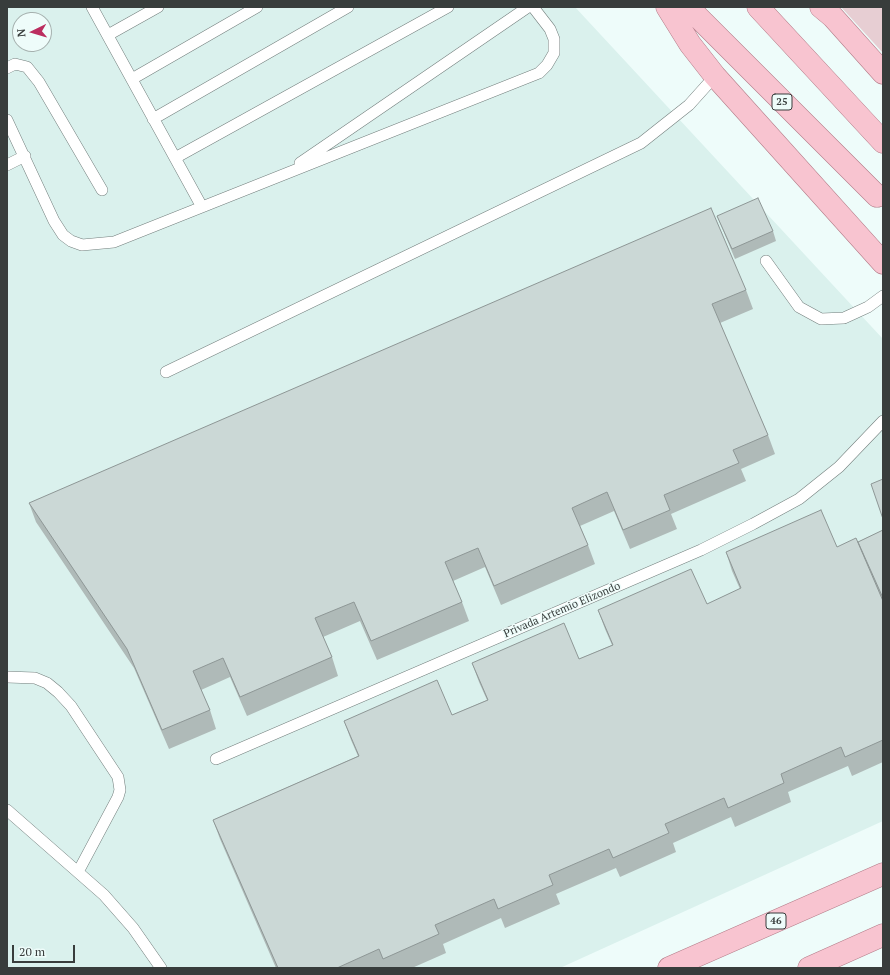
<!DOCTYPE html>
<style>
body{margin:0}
#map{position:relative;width:890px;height:975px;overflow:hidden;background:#eefcfa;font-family:"PT Serif",serif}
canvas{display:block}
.frame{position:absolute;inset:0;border:8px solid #383d3c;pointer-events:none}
.north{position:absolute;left:12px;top:12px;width:40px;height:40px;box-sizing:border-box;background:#eefcfa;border:1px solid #a5b0ae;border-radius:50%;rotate:265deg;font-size:11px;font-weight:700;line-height:16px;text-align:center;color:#383d3c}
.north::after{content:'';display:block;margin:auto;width:14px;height:18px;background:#bb2d5f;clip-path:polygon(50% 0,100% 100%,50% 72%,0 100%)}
.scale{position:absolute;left:12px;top:945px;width:63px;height:18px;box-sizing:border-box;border:2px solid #383d3c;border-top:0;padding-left:5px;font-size:12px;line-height:14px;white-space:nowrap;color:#383d3c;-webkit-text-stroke:3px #eefcfa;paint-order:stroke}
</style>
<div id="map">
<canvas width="890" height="975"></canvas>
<div class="frame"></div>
<div class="north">N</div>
<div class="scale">20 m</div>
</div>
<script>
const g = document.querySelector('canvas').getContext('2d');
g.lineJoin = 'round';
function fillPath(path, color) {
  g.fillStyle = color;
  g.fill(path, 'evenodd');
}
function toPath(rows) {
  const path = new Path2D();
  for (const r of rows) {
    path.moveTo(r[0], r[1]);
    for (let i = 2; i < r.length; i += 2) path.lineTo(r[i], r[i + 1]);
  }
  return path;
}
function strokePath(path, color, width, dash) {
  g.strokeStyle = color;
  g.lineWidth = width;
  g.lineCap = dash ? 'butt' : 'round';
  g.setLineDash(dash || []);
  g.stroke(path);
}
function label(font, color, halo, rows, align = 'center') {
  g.font = font + ' "PT Serif",serif';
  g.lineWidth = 3;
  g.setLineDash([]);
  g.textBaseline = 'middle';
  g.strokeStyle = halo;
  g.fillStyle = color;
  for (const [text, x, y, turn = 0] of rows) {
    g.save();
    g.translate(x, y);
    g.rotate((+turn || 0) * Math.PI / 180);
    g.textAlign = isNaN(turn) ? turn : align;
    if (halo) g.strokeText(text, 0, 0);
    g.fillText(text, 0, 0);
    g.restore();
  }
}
fillPath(toPath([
 [7,7,575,7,883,339,883,821,560,968,7,968],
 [20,20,44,20,44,44,20,44]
]), '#daf1ed');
fillPath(toPath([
 [841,7,883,7,883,53]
]), '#e7ced3');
const lane = toPath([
 [92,7,202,207],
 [108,35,158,7],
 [7,68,15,64,27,67,39,82,102,190],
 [132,79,257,7],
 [153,119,348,7],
 [7,120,54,221,63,235,71,241,82,245,114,242,539,73,547,65,554,53,554,39,550,29,533,7],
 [175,158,448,7],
 [300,163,528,7],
 [7,165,25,156],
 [766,261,799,307,821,319,844,318,868,307,883,296],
 [166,372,641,143,689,105,715,76],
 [7,677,35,678,47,683,58,692,71,706,118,777,120,790,118,797,78,872],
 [216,759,701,550,753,524,799,499,839,467,883,421],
 [7,810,104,895,133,928,161,968]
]);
const primary = toPath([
 [667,7,690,44,715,76,883,263],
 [688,7,877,196],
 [758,7,883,142],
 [821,7,833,17,883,73],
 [669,968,883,874],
 [809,968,883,935]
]);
strokePath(lane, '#737f7d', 12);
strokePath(primary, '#b27b87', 23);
strokePath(lane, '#fff', 11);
strokePath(primary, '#f8c4d0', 22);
fillPath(toPath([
 [717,216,773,231,776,241,735,259],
 [746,290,753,309,720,323,768,435,775,454,741,469,746,481,671,514,677,529,630,549,614,511,580,526,588,545,595,564,501,605,485,567,453,581,462,602,469,621,377,660,360,621,323,637,332,657,338,676,247,716,230,677,201,690,210,710,216,729,169,749,134,668,36,522,29,503],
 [883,530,883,762,852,776,848,766,788,792,791,802,735,827,731,817,673,843,676,852,620,877,616,868,556,894,560,904,505,928,501,918,443,944,446,953,412,968,276,968,220,839,213,820,358,756,351,740,344,721,452,715,487,700,479,682,472,663,579,659,612,645,605,629,598,610,707,604,740,589,732,571,726,552,837,547,858,542]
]), '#afbab8');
const building = toPath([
 [758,198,773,231,732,249,717,216,758,198],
 [711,208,746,290,712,304,768,435,733,450,739,463,664,495,670,510,623,530,607,492,572,508,588,545,494,586,478,548,445,562,462,602,371,641,354,602,315,618,332,657,240,697,223,658,193,671,210,710,162,730,127,649,29,503,711,208],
 [883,479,883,519,871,484,883,479],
 [821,510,837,547,856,538,883,601,883,740,845,757,841,747,781,774,784,783,728,808,724,798,665,824,669,833,613,858,609,849,549,875,553,885,498,909,494,899,435,925,439,934,383,959,379,949,337,968,278,968,213,820,359,756,344,721,437,680,452,715,488,700,472,663,564,623,579,659,613,645,598,610,691,569,707,604,741,588,726,552,821,510],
 [883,530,883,598,858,542,883,530]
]);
fillPath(building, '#cbd8d6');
strokePath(building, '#8e9796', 1);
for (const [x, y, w] of [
 [782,102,20],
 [776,921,20]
]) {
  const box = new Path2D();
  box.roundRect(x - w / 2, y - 8, w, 16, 3);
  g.fillStyle = '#eefcfa';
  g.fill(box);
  strokePath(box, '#383d3c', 1);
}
label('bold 10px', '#383d3c', null, [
 ["25",782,102],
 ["46",776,921]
]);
label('11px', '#383d3c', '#eefcfa', [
 ["Privada Artemio Elizondo",562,610,-23]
]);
</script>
